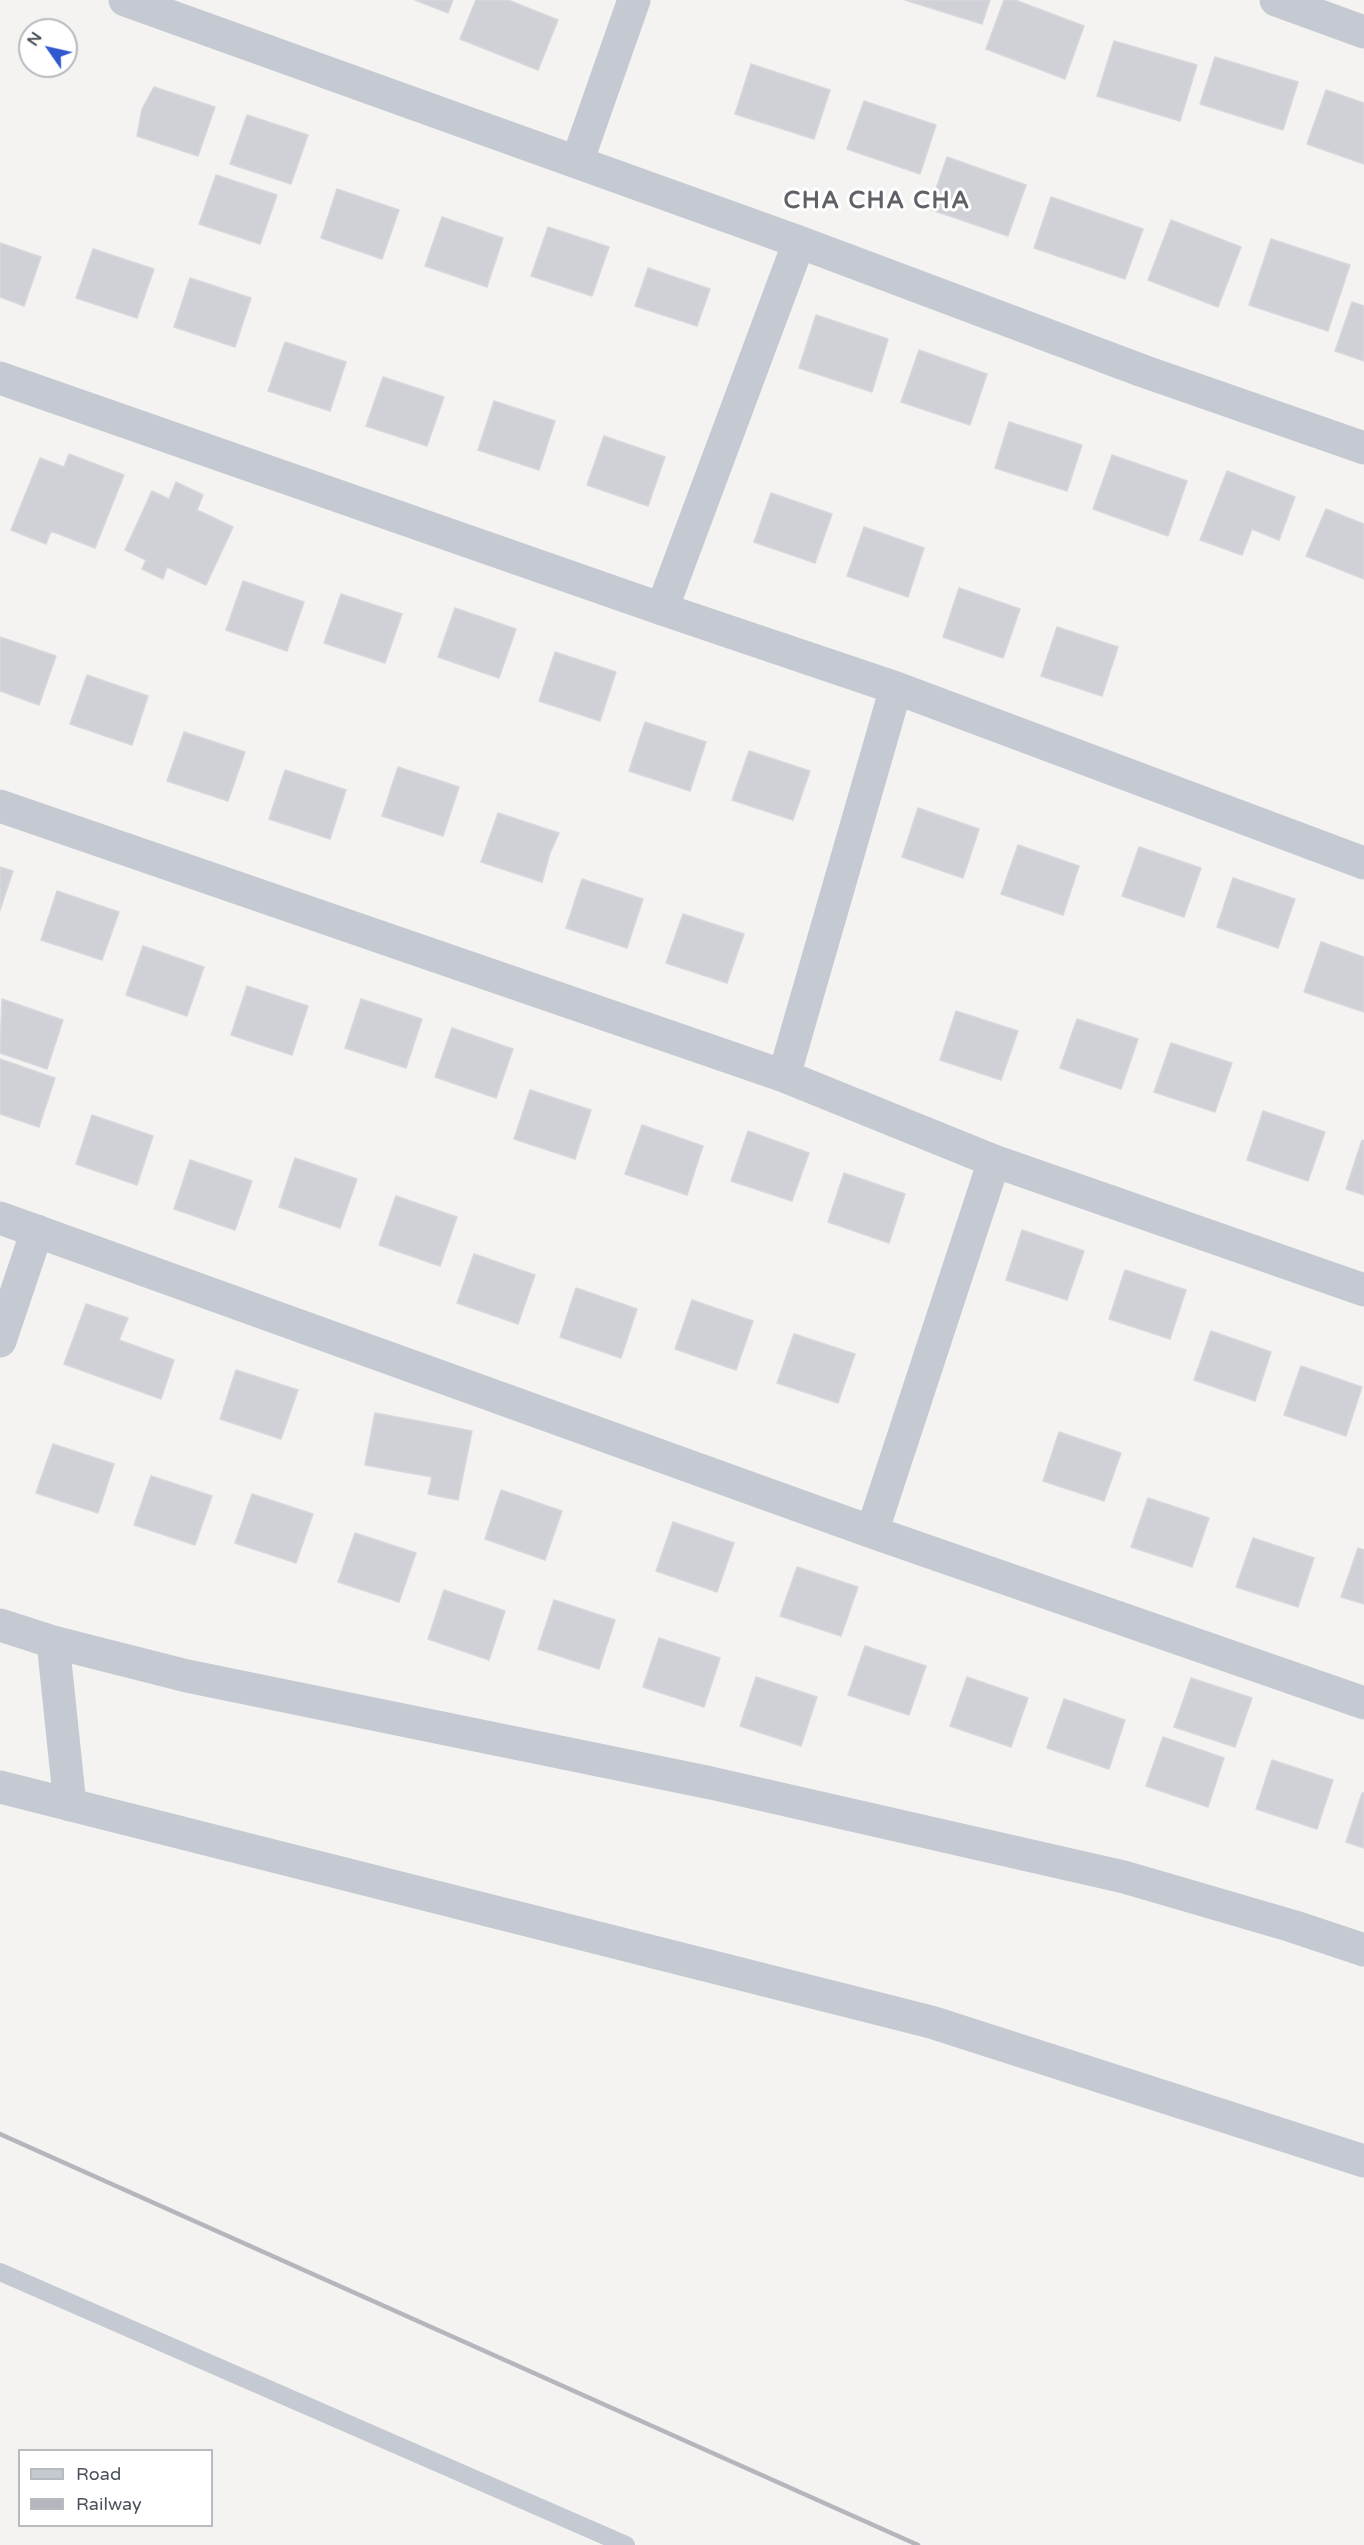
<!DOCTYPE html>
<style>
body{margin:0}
#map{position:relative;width:1364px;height:2545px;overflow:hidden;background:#f4f3f2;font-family:"Varela Round",sans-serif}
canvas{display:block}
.legend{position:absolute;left:18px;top:2449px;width:195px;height:78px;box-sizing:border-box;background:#fff;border:2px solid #b7babe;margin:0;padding:8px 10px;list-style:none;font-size:18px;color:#4c525d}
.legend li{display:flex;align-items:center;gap:12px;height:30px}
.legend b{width:30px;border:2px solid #b7babe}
.north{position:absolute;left:18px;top:18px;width:60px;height:60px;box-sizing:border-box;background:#fff;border:2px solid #b7babe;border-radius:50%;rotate:304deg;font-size:16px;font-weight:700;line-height:24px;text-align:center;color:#4c525d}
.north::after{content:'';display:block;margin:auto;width:21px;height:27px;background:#3058d0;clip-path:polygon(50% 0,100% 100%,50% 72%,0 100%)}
</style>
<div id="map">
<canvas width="1364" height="2545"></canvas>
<ul class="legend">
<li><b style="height:8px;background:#c5cad2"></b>Road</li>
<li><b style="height:8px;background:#b5b6bb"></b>Railway</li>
</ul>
<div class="north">N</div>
</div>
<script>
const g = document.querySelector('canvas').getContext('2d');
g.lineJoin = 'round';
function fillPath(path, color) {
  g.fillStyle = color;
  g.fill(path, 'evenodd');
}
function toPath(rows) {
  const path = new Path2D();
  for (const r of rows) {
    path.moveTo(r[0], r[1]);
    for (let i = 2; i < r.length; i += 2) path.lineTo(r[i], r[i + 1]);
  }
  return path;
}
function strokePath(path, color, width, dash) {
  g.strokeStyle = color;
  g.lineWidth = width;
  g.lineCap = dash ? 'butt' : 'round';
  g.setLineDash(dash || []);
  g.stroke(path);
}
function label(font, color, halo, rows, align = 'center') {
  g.font = font + ' "Varela Round",sans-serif';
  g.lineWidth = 6;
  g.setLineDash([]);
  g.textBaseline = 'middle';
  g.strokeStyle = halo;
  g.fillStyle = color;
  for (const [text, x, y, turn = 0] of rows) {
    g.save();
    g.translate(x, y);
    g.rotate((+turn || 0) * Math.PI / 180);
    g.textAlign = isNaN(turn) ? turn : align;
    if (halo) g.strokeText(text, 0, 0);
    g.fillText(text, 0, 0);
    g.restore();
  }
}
const building = toPath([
 [415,0,453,0,448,13,415,0],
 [476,0,508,0,558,20,538,70,460,39,476,0],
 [905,0,990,0,982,24,905,0],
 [1004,0,1015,0,1084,26,1065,79,986,49,1004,0],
 [1114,41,1197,65,1180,121,1097,96,1114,41],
 [1215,57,1298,82,1283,130,1200,104,1215,57],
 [751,64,830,90,814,139,735,114,751,64],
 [154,87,215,107,198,156,137,136,142,109,154,87],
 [1326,90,1364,103,1364,164,1307,144,1326,90],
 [864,101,936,125,920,174,847,149,864,101],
 [247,115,308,135,291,184,230,164,247,115],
 [947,157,1026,185,1008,236,929,209,947,157],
 [216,175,277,195,260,244,199,224,216,175],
 [337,189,399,210,382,259,321,238,337,189],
 [1051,197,1143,229,1125,279,1034,248,1051,197],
 [442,217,503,238,487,287,425,266,442,217],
 [1171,220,1241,247,1218,307,1148,280,1171,220],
 [548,227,609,247,592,296,531,276,548,227],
 [1271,239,1350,265,1328,331,1249,305,1271,239],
 [0,243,41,257,24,306,0,297,0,243],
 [93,249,154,269,137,318,76,298,93,249],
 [648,268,710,289,697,326,635,306,648,268],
 [190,278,251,298,235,347,174,327,190,278],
 [1352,302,1364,306,1364,361,1335,351,1352,302],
 [816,315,888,339,872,392,799,368,816,315],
 [285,342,346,362,330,411,268,391,285,342],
 [919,350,987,374,970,425,901,402,919,350],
 [383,377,444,397,427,446,366,426,383,377],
 [494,401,555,421,539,470,478,450,494,401],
 [1009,422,1082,445,1067,491,995,468,1009,422],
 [604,436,665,457,648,506,587,485,604,436],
 [69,454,124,475,95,548,51,531,46,544,11,530,40,458,64,467,69,454],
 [1112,455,1187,481,1168,536,1093,509,1112,455],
 [1227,471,1295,497,1279,540,1252,529,1242,555,1200,540,1227,471],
 [176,482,203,495,197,510,233,527,206,585,167,567,163,579,142,569,146,560,125,550,152,491,169,499,176,482],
 [771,493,832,514,815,563,754,542,771,493],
 [1326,509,1364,524,1364,579,1306,556,1326,509],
 [864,527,924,548,908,597,847,576,864,527],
 [243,581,304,602,287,651,226,630,243,581],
 [959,588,1020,609,1003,658,943,637,959,588],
 [341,594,402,614,385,663,324,643,341,594],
 [455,608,516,629,499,678,438,657,455,608],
 [1057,627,1118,647,1102,696,1041,676,1057,627],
 [0,637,56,656,39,705,0,691,0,637],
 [555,652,616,672,600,721,539,701,555,652],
 [87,675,148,696,132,745,70,724,87,675],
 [645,722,706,742,690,791,629,771,645,722],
 [184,732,245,752,228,801,167,781,184,732],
 [749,751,810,771,793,820,732,800,749,751],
 [398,767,459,787,443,836,382,816,398,767],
 [285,770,346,790,330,839,269,819,285,770],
 [918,808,979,829,963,878,902,857,918,808],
 [498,813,559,833,550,853,542,882,481,862,498,813],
 [1018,845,1079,866,1063,915,1001,894,1018,845],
 [1139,847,1201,868,1184,917,1122,896,1139,847],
 [0,867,13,871,0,910,0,867],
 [1233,878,1295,899,1278,948,1217,927,1233,878],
 [582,879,643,899,627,948,566,928,582,879],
 [57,891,119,912,102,960,41,940,57,891],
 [683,914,744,934,727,983,666,963,683,914],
 [1321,942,1364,957,1364,1012,1304,992,1321,942],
 [143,946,204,967,187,1016,126,995,143,946],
 [247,986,308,1006,292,1055,231,1035,247,986],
 [2,999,63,1020,47,1069,0,1053,2,999],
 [361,999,422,1019,406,1068,345,1048,361,999],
 [956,1011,1018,1031,1001,1080,940,1060,956,1011],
 [1077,1019,1138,1039,1121,1089,1060,1068,1077,1019],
 [452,1028,513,1049,496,1098,435,1077,452,1028],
 [1171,1043,1232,1063,1215,1112,1154,1092,1171,1043],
 [0,1059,55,1078,39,1127,0,1114,0,1059],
 [530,1090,591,1110,575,1159,514,1139,530,1090],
 [1263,1111,1325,1132,1308,1181,1247,1160,1263,1111],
 [92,1115,153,1136,137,1185,76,1164,92,1115],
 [642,1125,703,1146,687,1195,625,1174,642,1125],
 [748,1131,809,1153,792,1201,731,1181,748,1131],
 [1362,1140,1364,1141,1364,1195,1346,1189,1362,1140],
 [295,1158,357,1179,340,1228,279,1207,295,1158],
 [190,1160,252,1181,235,1230,174,1209,190,1160],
 [844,1173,905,1194,889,1243,828,1222,844,1173],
 [396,1196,457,1217,440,1266,379,1245,396,1196],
 [1022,1230,1084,1251,1067,1300,1006,1280,1022,1230],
 [474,1254,535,1275,518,1324,457,1303,474,1254],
 [1125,1270,1186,1290,1170,1339,1109,1319,1125,1270],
 [576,1288,637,1309,621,1358,560,1337,576,1288],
 [692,1300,753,1321,736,1370,675,1349,692,1300],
 [86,1304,128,1318,119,1340,174,1360,161,1399,64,1364,86,1304],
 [1211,1331,1271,1352,1255,1401,1194,1380,1211,1331],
 [794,1334,855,1354,838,1403,777,1383,794,1334],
 [1301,1366,1362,1387,1346,1436,1284,1415,1301,1366],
 [236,1370,298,1390,281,1439,220,1419,236,1370],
 [375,1413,472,1431,458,1500,428,1494,432,1477,365,1465,375,1413],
 [1059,1432,1121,1453,1104,1501,1043,1481,1059,1432],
 [53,1444,114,1464,98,1513,36,1493,53,1444],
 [151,1476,212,1496,195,1545,134,1525,151,1476],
 [501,1490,562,1511,545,1560,485,1539,501,1490],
 [252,1494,313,1514,296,1563,235,1543,252,1494],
 [1148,1498,1209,1518,1192,1567,1131,1547,1148,1498],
 [673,1522,734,1543,717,1592,656,1571,673,1522],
 [355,1533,416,1553,399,1602,338,1582,355,1533],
 [1253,1538,1314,1558,1298,1607,1236,1587,1253,1538],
 [1358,1548,1364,1550,1364,1604,1341,1597,1358,1548],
 [797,1567,858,1587,841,1636,780,1616,797,1567],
 [444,1590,505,1611,489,1660,428,1639,444,1590],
 [554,1600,615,1620,599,1669,538,1649,554,1600],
 [659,1638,720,1658,704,1707,643,1687,659,1638],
 [865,1646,926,1666,909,1715,848,1695,865,1646],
 [756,1677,817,1697,801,1746,740,1726,756,1677],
 [967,1677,1028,1698,1011,1747,950,1726,967,1677],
 [1191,1678,1252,1698,1235,1747,1174,1727,1191,1678],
 [1064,1699,1125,1720,1109,1769,1047,1748,1064,1699],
 [1163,1737,1224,1758,1208,1807,1146,1786,1163,1737],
 [1272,1760,1333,1780,1317,1829,1256,1809,1272,1760],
 [1362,1793,1364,1793,1364,1848,1346,1842,1362,1793]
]);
fillPath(building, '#d0d1d6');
strokePath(building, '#d7d7dc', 1.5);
strokePath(toPath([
 [0,2272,626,2545]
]), '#c5cad2', 18);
strokePath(toPath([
 [125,0,799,242,1143,371,1364,448],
 [1276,0,1364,32],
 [577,162,634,0],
 [0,378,662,609,896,688,1364,863],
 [662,609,799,242],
 [0,806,784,1076,994,1161,1364,1290],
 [784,1076,896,688],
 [0,1218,872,1532,1364,1703],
 [0,1341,37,1231],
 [872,1532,994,1161],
 [0,1625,53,1642,187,1676,711,1783,1124,1877,1292,1926,1364,1950],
 [53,1642,70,1805]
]), '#c5cad2', 33);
strokePath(toPath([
 [0,1787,931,2022,1364,2161]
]), '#c5cad2', 33);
strokePath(toPath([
 [0,2134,918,2545]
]), '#b5b6bb', 4.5);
g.letterSpacing = '1.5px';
label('bold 24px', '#5f6166', '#fff', [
 ["CHA CHA CHA",877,202]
]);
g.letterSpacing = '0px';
</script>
